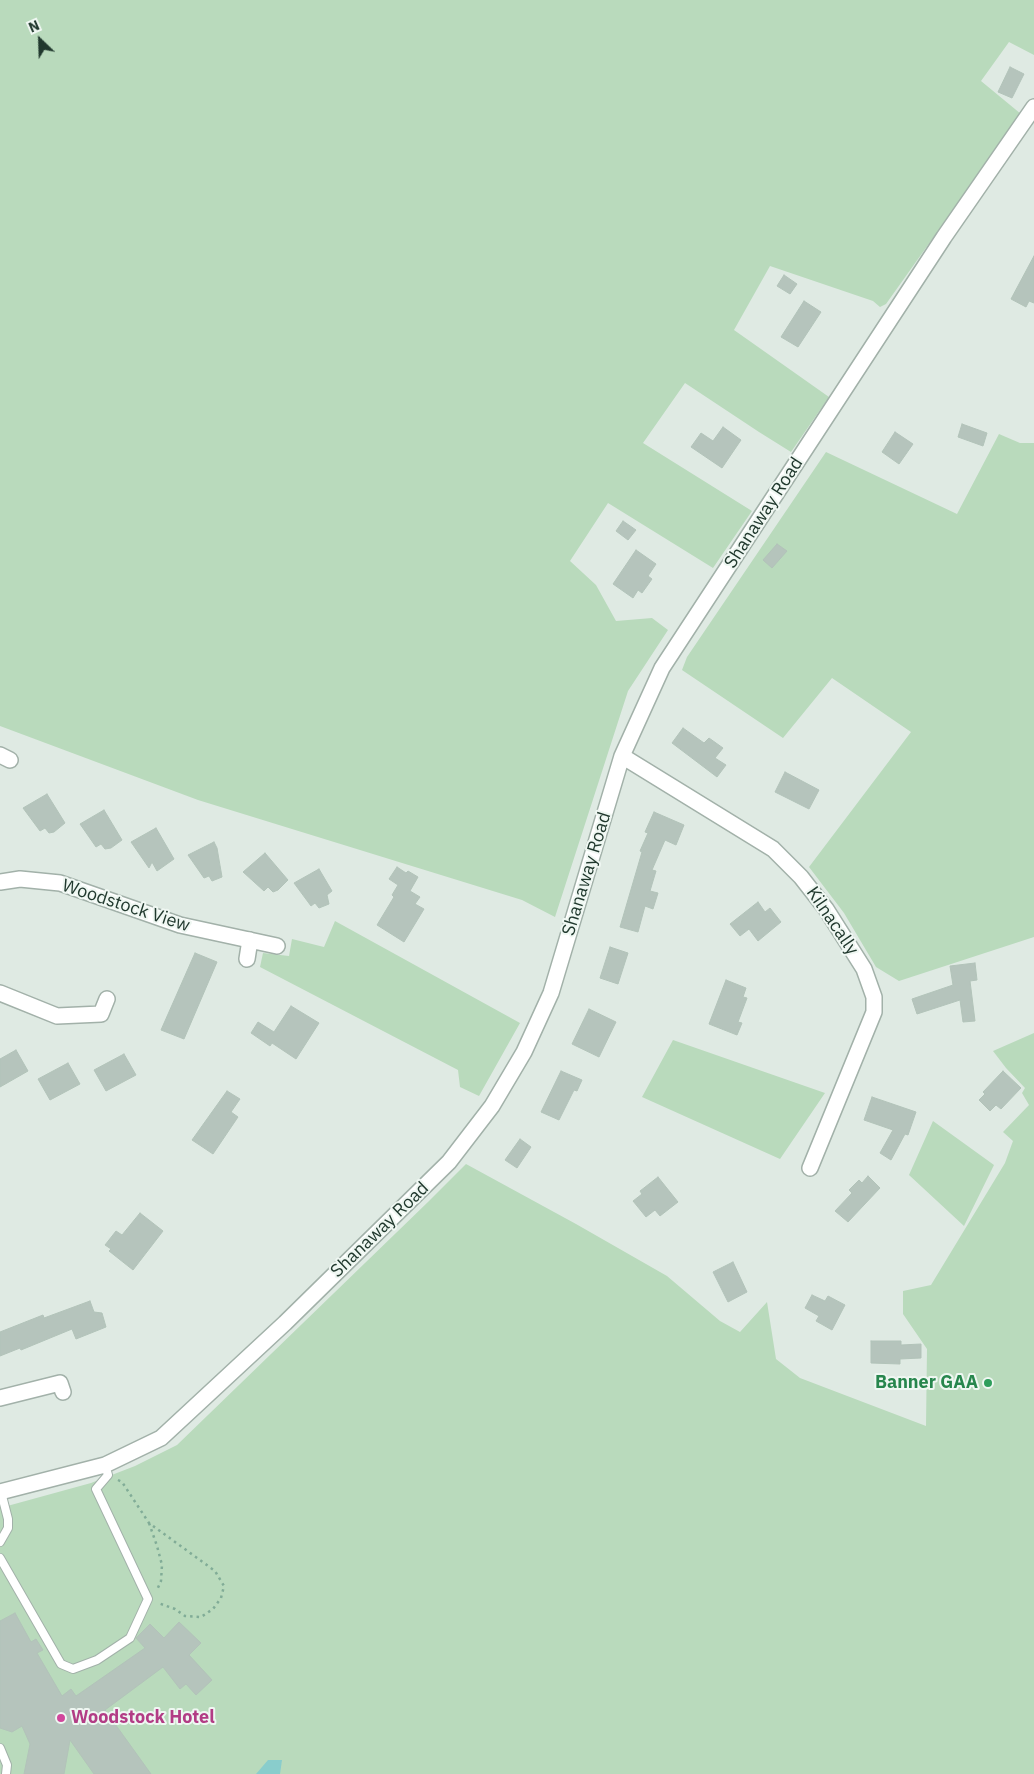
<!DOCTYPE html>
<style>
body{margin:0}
#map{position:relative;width:1034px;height:1774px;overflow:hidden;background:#dfeae3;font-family:"IBM Plex Sans",sans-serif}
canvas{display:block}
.north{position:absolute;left:15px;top:15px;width:50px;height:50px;-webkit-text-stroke:4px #eff7f2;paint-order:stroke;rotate:336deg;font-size:14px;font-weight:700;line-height:20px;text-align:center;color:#21392e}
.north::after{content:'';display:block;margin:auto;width:18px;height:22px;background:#21392e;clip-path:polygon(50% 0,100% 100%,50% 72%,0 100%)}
</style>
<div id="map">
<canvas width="1034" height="1774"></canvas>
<div class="north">N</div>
</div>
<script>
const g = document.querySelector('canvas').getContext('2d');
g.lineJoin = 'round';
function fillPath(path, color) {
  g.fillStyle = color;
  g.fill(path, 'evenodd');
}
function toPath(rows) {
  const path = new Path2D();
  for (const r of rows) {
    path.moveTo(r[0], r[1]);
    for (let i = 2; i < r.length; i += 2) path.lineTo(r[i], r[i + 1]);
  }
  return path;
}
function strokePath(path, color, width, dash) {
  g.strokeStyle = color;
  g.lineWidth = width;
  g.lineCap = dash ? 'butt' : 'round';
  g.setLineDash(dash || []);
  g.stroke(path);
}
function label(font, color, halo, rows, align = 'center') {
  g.font = font + ' "IBM Plex Sans",sans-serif';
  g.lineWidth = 4;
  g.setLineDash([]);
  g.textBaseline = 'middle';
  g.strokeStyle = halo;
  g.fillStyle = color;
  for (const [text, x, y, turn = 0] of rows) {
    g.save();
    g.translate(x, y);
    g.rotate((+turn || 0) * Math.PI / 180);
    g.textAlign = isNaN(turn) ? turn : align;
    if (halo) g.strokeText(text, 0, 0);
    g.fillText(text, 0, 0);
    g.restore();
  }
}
fillPath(toPath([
 [0,0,1034,0,1034,55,1009,42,981,81,1021,114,886,304,880,307,873,301,770,266,734,330,829,397,791,452,759,432,685,383,643,443,752,511,713,568,608,503,570,561,596,585,616,621,652,618,668,630,628,691,555,917,522,900,198,800,0,726],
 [999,434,1020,443,1034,443,1034,937,899,981,876,967,844,913,809,867,911,732,832,678,783,738,682,670,687,657,826,452,957,514],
 [335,921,520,1023,479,1096,460,1087,458,1070,260,967,263,953,289,956,292,939,324,947],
 [1034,1033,1034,1774,0,1774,0,1508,91,1483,135,1466,177,1445,428,1202,466,1164,576,1224,667,1276,720,1321,740,1332,767,1302,776,1359,800,1378,926,1426,927,1349,903,1314,903,1291,931,1285,1005,1163,1013,1141,1003,1132,1029,1105,1022,1093,1025,1088,1006,1068,993,1051],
 [673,1040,825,1093,780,1159,642,1097],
 [933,1121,994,1165,964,1226,909,1175]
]), '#b9dabc');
fillPath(toPath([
 [268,1760,282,1760,280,1774,256,1774]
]), '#89cdcc');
const building = toPath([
 [1010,67,1024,74,1012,98,998,92,1010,67],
 [1034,256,1034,303,1029,301,1026,307,1011,299,1034,256],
 [784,275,797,284,790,294,777,286,784,275],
 [804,301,821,312,798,347,781,337,804,301],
 [962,424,987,433,983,446,958,437,962,424],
 [723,427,741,440,722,468,691,447,701,433,713,441,723,427],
 [895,432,913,444,899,464,882,452,895,432],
 [623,521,636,530,628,540,616,531,623,521],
 [777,544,787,551,772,568,763,560,777,544],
 [636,550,656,564,648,576,652,579,642,593,638,590,633,598,613,584,636,550],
 [683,728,704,743,709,738,723,748,715,758,726,765,717,777,672,743,683,728],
 [785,772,819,790,809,809,775,792,785,772],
 [47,794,65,823,54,832,49,833,45,828,40,831,23,808,47,794],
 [104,810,122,840,111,848,105,849,101,844,96,847,80,824,104,810],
 [654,812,684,825,676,845,665,840,652,870,656,871,650,891,658,893,653,909,645,906,638,932,620,927,642,852,640,851,648,833,645,832,654,812],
 [156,828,174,859,157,871,152,862,149,868,131,842,156,828],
 [214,842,217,848,222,877,212,881,209,876,204,878,188,855,214,842],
 [265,853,288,880,278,890,273,892,268,887,264,891,243,872,265,853],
 [397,867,406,873,408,871,418,877,410,891,420,897,415,904,424,909,404,942,377,925,394,897,392,895,398,885,389,879,397,867],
 [319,869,332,891,327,895,329,904,319,908,315,903,311,906,294,883,319,869],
 [758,902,765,912,770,908,781,922,758,941,749,929,740,936,730,924,758,902],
 [610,947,628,953,618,984,600,978,610,947],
 [195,953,217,962,184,1039,161,1030,195,953],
 [975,963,977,980,970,981,975,1021,963,1022,960,1000,917,1014,912,999,953,985,950,966,975,963],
 [726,980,746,988,743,997,747,998,738,1022,742,1023,737,1035,709,1024,726,980],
 [291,1006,319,1023,296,1059,272,1043,270,1046,251,1033,258,1022,274,1032,291,1006],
 [589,1009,616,1022,599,1057,572,1044,589,1009],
 [16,1050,28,1071,0,1087,0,1059,16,1050],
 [124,1054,136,1075,106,1091,94,1070,124,1054],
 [68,1063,80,1084,50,1100,38,1079,68,1063],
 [561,1071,582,1080,577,1091,574,1090,559,1120,541,1112,561,1071],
 [1003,1071,1021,1088,1001,1109,996,1105,990,1111,979,1100,985,1094,983,1092,1003,1071],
 [227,1091,240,1099,231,1112,238,1117,213,1154,192,1140,227,1091],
 [872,1097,916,1112,908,1135,905,1134,891,1160,880,1153,893,1130,864,1120,872,1097],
 [520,1139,531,1147,517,1168,505,1160,520,1139],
 [868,1176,880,1188,848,1222,835,1211,852,1193,849,1190,859,1180,862,1183,868,1176],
 [658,1177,678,1202,660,1216,655,1210,646,1217,633,1201,642,1194,640,1191,658,1177],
 [140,1213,163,1231,133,1270,109,1251,111,1249,105,1245,116,1231,122,1235,140,1213],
 [733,1262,747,1292,728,1302,713,1272,733,1262],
 [812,1295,825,1301,828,1296,845,1305,832,1330,816,1321,819,1316,805,1308,812,1295],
 [90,1301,94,1312,102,1313,106,1327,76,1339,72,1329,21,1350,20,1348,0,1356,0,1332,43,1315,44,1318,90,1301],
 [871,1341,901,1341,901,1345,921,1344,921,1358,900,1359,900,1364,871,1363,871,1341],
 [15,1613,31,1642,36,1639,43,1650,37,1653,62,1696,71,1689,76,1696,145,1648,136,1638,150,1624,164,1638,179,1622,201,1643,189,1655,212,1680,196,1695,186,1684,180,1689,163,1667,105,1710,151,1774,94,1774,70,1740,64,1774,24,1774,30,1744,22,1726,12,1732,0,1728,0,1621,15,1613]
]);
fillPath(building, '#b5c4bc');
strokePath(building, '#b2c3b9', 1);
const lane = toPath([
 [0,1542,8,1528,8,1519,1,1492],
 [0,1558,61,1664,73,1669,97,1660,130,1638,148,1599,96,1489,108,1475,105,1465],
 [0,1748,7,1765,6,1774]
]);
const street = toPath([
 [0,755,10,760],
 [622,756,773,849,801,877,826,909,864,969,874,997,874,1012,810,1168],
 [0,882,20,879,60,883,180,925,277,946],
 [247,959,250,940],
 [0,993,57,1016,101,1014,107,999],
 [0,1398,60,1383,63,1392],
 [0,1492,105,1465,161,1438,285,1323,449,1162,492,1106,524,1052,551,993,622,756,662,668,944,237,1034,107]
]);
strokePath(lane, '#a2b1a9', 10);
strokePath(street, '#a2b1a9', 18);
strokePath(toPath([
 [118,1480,122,1482,149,1523,215,1571,224,1586,221,1598,213,1609,201,1617,185,1616,175,1609,158,1603],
 [149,1523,157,1546,162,1565,161,1581,157,1590]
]), '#81ac97', 2.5, [2.5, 4]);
strokePath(lane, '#fff', 8);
strokePath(street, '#fff', 15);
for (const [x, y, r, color] of [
 [988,1383,5,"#2e9e5b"],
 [61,1718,5,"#d1479c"]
]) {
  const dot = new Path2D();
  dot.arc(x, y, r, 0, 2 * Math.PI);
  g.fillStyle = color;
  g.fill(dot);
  strokePath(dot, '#eff7f2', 2);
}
label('18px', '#21392e', '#eff7f2', [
 ["Shanaway Road",764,513,-57],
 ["Shanaway Road",587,874,-73],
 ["Woodstock View",126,906,18],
 ["Kilnacally",832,921,56],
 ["Shanaway Road",380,1230,-44]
]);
label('bold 18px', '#27864d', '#eff7f2', [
 ["Banner GAA",978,1383]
], 'right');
label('bold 18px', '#b23c85', '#eff7f2', [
 ["Woodstock Hotel",71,1718]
], 'left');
</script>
